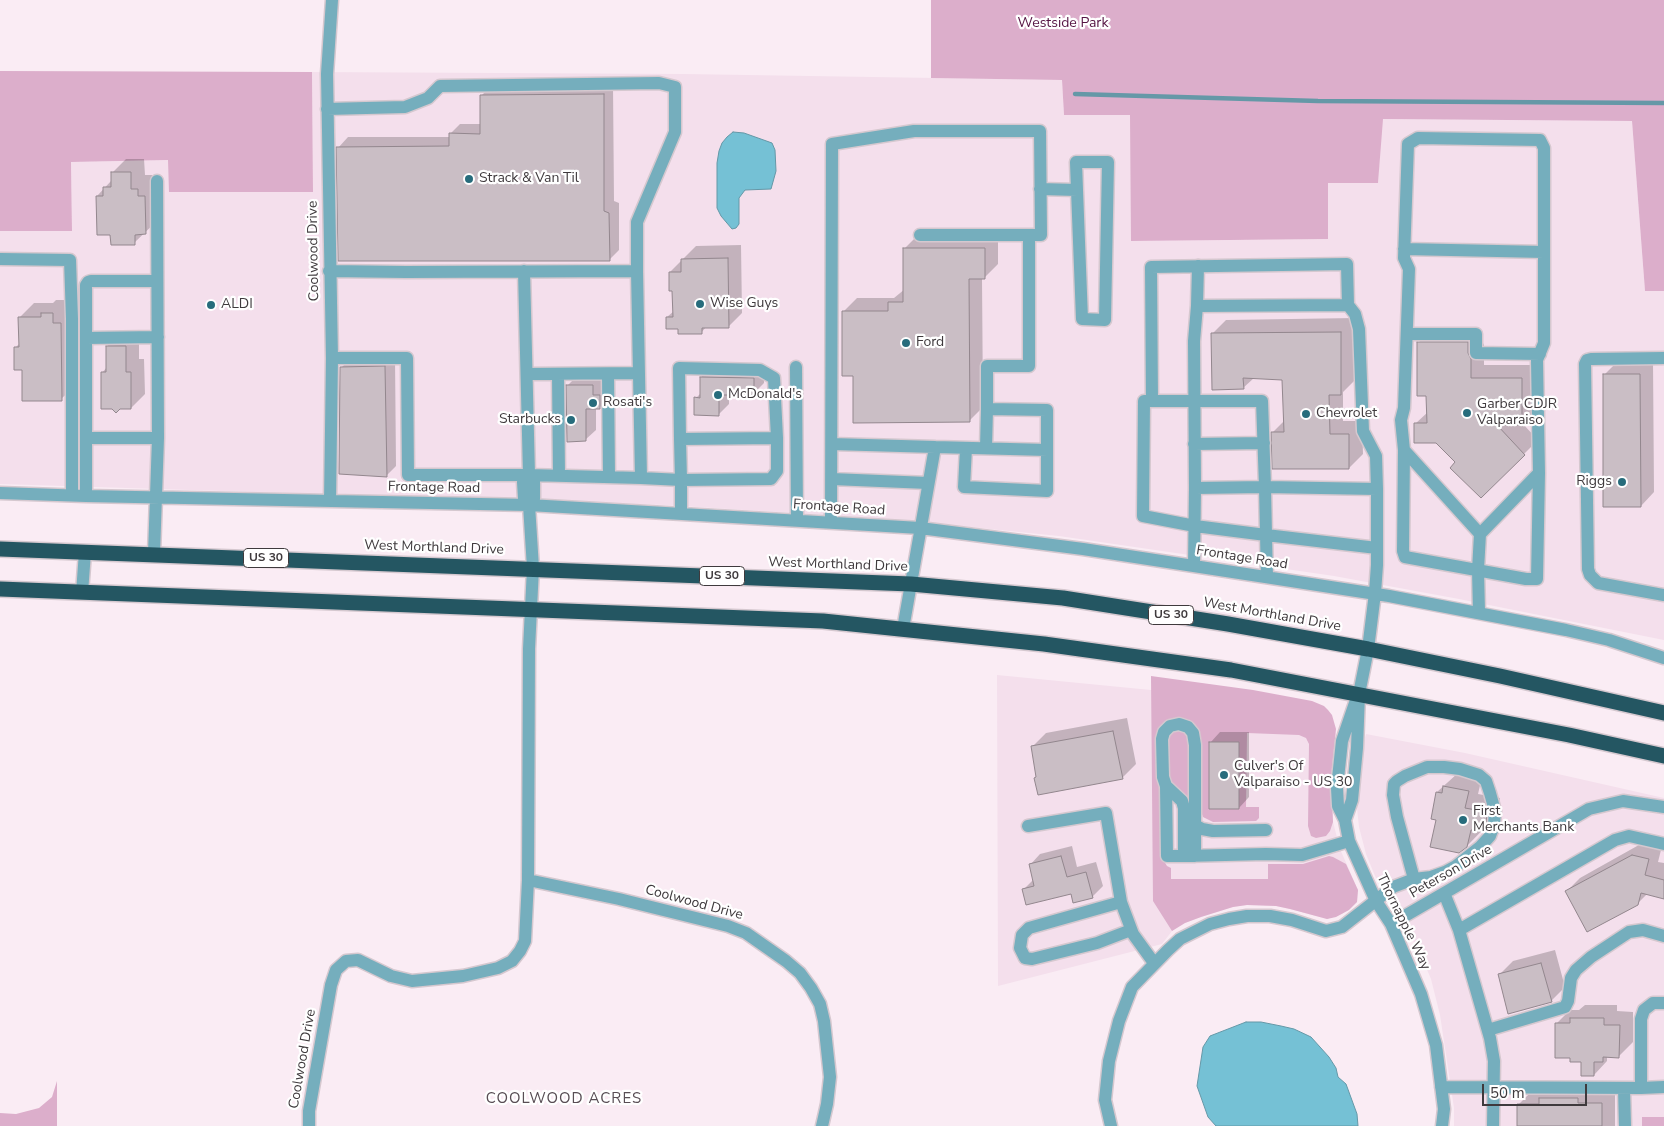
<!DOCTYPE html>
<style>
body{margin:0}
#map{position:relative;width:1664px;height:1126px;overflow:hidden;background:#faecf4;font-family:"Nunito Sans",sans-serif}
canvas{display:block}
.scale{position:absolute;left:1482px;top:1084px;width:105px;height:22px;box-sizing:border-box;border:2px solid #3f3a3d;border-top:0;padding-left:6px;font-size:15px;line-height:18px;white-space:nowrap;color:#3f3a3d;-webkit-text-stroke:4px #fff;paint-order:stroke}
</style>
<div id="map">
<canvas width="1664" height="1126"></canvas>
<div class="scale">50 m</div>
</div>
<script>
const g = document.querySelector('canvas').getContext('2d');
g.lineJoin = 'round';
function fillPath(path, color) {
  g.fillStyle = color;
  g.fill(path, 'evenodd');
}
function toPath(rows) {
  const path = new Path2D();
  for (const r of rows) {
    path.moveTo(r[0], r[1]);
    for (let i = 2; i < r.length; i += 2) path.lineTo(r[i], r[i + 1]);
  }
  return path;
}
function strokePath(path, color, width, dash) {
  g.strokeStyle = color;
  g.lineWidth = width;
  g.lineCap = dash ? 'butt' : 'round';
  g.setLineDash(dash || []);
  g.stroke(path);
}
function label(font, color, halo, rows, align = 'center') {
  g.font = font + ' "Nunito Sans",sans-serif';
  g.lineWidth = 4.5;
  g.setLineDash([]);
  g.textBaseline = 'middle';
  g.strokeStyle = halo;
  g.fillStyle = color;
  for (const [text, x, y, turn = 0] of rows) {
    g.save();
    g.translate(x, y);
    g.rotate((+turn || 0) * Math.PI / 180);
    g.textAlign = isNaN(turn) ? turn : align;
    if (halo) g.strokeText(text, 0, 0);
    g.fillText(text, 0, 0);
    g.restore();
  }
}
fillPath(toPath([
 [312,72,684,74,1062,80,1064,115,1131,115,1132,241,1328,239,1328,183,1378,183,1382,119,1632,121,1645,291,1664,291,1664,640,1459,599,1334,576,1059,536,889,519,664,505,0,484,0,231,72,231,71,162,169,160,169,192,313,192],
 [997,675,1151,690,1329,718,1336,734,1331,777,1333,822,1340,849,1358,890,1357,902,1342,914,1327,919,1290,909,1276,906,1247,905,1233,907,1201,917,1185,923,1172,931,1162,944,998,986],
 [1366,734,1465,753,1664,798,1664,1117,1642,1117,1642,1126,1454,1126,1454,1108,1440,1015,1431,979,1419,951,1375,876,1366,854,1359,827,1356,799,1361,751]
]), '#f4dfec');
fillPath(toPath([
 [931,0,1664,0,1664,291,1645,291,1632,121,1383,119,1378,183,1328,183,1328,239,1131,241,1130,115,1064,115,1062,80,931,78],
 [0,71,312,72,313,192,169,192,168,160,71,162,72,231,0,231],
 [1151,676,1253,690,1312,701,1324,706,1328,710,1332,715,1336,729,1331,777,1333,822,1330,831,1326,836,1316,838,1311,836,1308,826,1309,744,1306,738,1299,735,1247,733,1246,807,1259,807,1259,818,1256,821,1213,822,1203,817,1201,811,1192,723,1186,719,1178,718,1166,721,1157,732,1156,740,1158,782,1163,794,1164,861,1167,866,1171,868,1171,879,1268,879,1268,864,1303,864,1329,856,1333,857,1346,864,1358,890,1357,902,1349,910,1336,917,1327,919,1290,909,1276,906,1247,905,1233,907,1201,917,1185,923,1172,931,1153,901],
 [1178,730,1186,733,1189,741,1189,827,1168,776,1167,742,1170,733],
 [57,1081,57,1126,0,1126,0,1113,16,1114,39,1108,52,1097],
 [1642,1117,1664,1117,1664,1126,1642,1126]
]), '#dcaecb');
const water = toPath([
 [733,132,744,133,772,143,775,150,776,171,771,189,745,190,739,198,739,224,736,228,732,229,721,216,717,208,717,163,719,151,722,143,727,137,733,132],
 [1246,1022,1261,1022,1281,1026,1294,1029,1311,1037,1329,1057,1336,1068,1338,1077,1346,1084,1357,1114,1358,1126,1216,1126,1208,1117,1197,1086,1203,1047,1210,1036,1246,1022]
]);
fillPath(water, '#75c1d5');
strokePath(water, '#6598a7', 1);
fillPath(toPath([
 [613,85,614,201,619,203,619,250,609,260,338,148,348,137,450,137,450,134,460,124,481,124,481,96,491,86],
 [126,159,144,159,145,175,152,175,159,219,134,243,112,234,97,196,112,180,112,173],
 [998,234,998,264,984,278,982,278,983,407,969,421,854,375,843,312,857,298,894,298,905,289,904,249,918,235],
 [741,245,742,313,728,327,706,327,701,333,667,317,674,311,674,290,670,272,696,246],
 [56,300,67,300,75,386,61,399,23,369,15,348,20,343,20,317,34,303,53,303],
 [1355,318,1355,380,1343,392,1343,421,1362,421,1363,454,1349,468,1272,433,1285,420,1283,379,1254,378,1243,388,1212,334,1226,320],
 [1432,329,1481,329,1481,339,1484,345,1484,365,1535,365,1535,410,1522,423,1538,440,1481,497,1457,462,1415,424,1428,412,1428,395,1418,343],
 [139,332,139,359,144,359,145,394,131,408,102,373,107,367,107,346,121,333],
 [352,357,395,357,396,466,386,476,341,368],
 [1618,361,1653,361,1654,492,1641,506,1604,375],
 [711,367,764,368,764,383,754,393,729,394,729,404,719,414,696,398,701,393,701,377],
 [578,375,603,375,609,398,599,408,596,408,596,430,585,440,567,386],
 [1127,718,1136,764,1122,778,1037,776,1032,747,1046,733],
 [1220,732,1249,732,1249,797,1239,808,1210,743],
 [1458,773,1482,777,1478,794,1500,798,1499,808,1496,816,1467,846,1437,819,1432,818,1437,792],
 [1646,841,1662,846,1658,862,1664,863,1664,898,1647,894,1637,904,1566,892,1580,878],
 [1072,846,1077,867,1096,862,1103,886,1092,897,1072,892,1023,890,1034,879,1030,865,1040,854],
 [1555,950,1565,987,1551,1001,1499,975,1513,961],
 [1585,1005,1617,1005,1617,1011,1633,1012,1633,1042,1619,1056,1607,1056,1607,1061,1594,1075,1556,1024,1570,1010,1579,1010],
 [1615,1090,1615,1126,1518,1126,1518,1105,1532,1091]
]), '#0003');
strokePath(toPath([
 [1075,94,1318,101,1664,103]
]), '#6598a7', 4.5);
const building = toPath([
 [604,94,604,211,609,213,610,261,338,261,336,147,449,146,449,133,480,134,480,95,604,94],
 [111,172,131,172,131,189,138,189,138,196,145,196,146,234,135,235,135,245,111,245,110,235,97,235,96,196,103,196,103,187,111,187,111,172],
 [903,248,985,248,985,279,969,279,970,422,853,423,853,376,842,376,842,311,888,311,888,302,903,302,903,248],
 [728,258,729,328,702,328,702,334,678,334,678,329,666,329,666,317,673,317,672,291,669,291,669,272,681,272,681,259,728,258],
 [41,313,53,313,53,323,61,323,62,401,22,401,22,370,14,370,14,347,19,347,18,317,41,317,41,313],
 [1341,332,1341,395,1329,395,1330,434,1349,434,1349,469,1272,469,1271,432,1284,432,1282,380,1243,378,1244,389,1212,390,1211,333,1341,332],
 [1417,342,1468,342,1468,353,1471,359,1471,378,1522,378,1522,425,1497,425,1525,455,1481,498,1450,468,1455,462,1436,443,1414,443,1414,423,1427,423,1426,396,1417,396,1417,342],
 [106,346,126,346,126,372,131,372,131,409,120,409,116,413,112,409,101,409,101,372,106,372,106,346],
 [385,366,387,477,339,474,340,367,385,366],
 [1603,374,1640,374,1641,507,1603,507,1603,374],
 [700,377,754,378,754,395,719,395,719,416,694,415,694,397,700,398,700,377],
 [566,385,593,385,593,395,600,395,600,409,586,409,586,441,567,442,566,385],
 [1113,731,1123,779,1038,795,1034,778,1036,777,1031,746,1113,731],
 [1209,742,1239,742,1239,809,1209,809,1209,742],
 [1443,786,1469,791,1465,808,1487,812,1486,823,1483,832,1471,830,1467,847,1459,853,1430,847,1436,820,1431,819,1436,792,1442,793,1443,786],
 [1632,855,1649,859,1645,875,1664,880,1664,899,1641,893,1638,905,1587,932,1565,891,1632,855],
 [1061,856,1067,877,1086,872,1093,898,1073,903,1071,894,1026,905,1022,889,1034,886,1029,864,1061,856],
 [1541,963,1552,1002,1508,1014,1498,974,1541,963],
 [1570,1018,1604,1018,1604,1025,1620,1025,1619,1058,1603,1057,1603,1062,1594,1062,1594,1076,1581,1076,1581,1062,1570,1062,1570,1058,1555,1058,1555,1023,1570,1023,1570,1018],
 [1539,1098,1578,1098,1578,1103,1602,1103,1602,1126,1517,1126,1517,1104,1539,1104,1539,1098]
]);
fillPath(building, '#cabec5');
strokePath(building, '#93878e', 1);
const minor = toPath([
 [327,109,405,107,428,98,440,86,659,83,675,87,675,132,637,222,637,271,406,272,329,271],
 [1040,189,1077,190,1076,162,1108,162,1105,320,1082,319,1077,190],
 [1404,249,1544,252],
 [0,259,70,260,72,319,72,495],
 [524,271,529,475,534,482,534,499,529,505],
 [637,271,641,478,681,480,681,513],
 [1197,306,1348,305],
 [1407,334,1476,334,1476,353,1540,354],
 [86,338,158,337],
 [332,358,407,358,408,475,529,475,641,478],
 [1664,358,1591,359,1587,360,1585,364,1588,569,1590,575,1598,583,1664,595],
 [796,367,797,520],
 [527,374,638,373],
 [558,374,559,476],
 [608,374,609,477],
 [1152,401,1151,267,1347,264,1348,305,1355,314,1359,329,1363,431,1376,456,1377,489],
 [86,438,158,438],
 [680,439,777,438,777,471,771,479,681,480,680,439,679,368,760,370,774,378,777,438],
 [832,444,935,447,903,629],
 [1194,444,1264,443],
 [935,447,1047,450],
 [966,448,964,487,1047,491,1047,410,987,409,987,366,1029,366,1029,235],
 [986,448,987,409],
 [1404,450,1403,551,1405,557,1526,579,1537,579,1539,473],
 [529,475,523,482,524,499,529,505],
 [832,479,928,483],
 [1195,488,1194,341,1197,306,1198,266],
 [0,493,86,496,529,505,920,528,1083,549,1389,596,1566,630,1609,640,1664,658],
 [86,496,86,285,88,282,91,281,157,281],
 [330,501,332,358,327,74,332,0],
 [831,522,832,144,914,131,1040,131,1041,235,920,235],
 [154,554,158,438,157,181],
 [1194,566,1195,488,1265,487,1377,489,1377,565,1375,593,1368,649,1359,694,1357,748,1352,800,1345,820],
 [1267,577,1266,535,1265,487,1262,401,1144,401,1143,516,1195,526,1266,535,1377,548],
 [82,593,85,552],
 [1479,612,1478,570,1480,534,1539,473,1537,360,1544,343,1544,148,1540,140,1418,138,1408,144,1404,258,1409,269,1404,408,1401,420,1404,450,1480,534],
 [1355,703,1342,741,1337,788,1338,806,1345,820,1349,841,1354,852,1376,901,1391,924,1421,994,1436,1045,1444,1109,1442,1126],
 [1166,786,1182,801,1184,808,1184,856],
 [1195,825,1202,829,1213,831,1266,830],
 [1028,826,1106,813,1121,902,1133,934,1154,963],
 [1195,856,1195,745,1193,733,1188,727,1179,724,1170,726,1164,732,1162,739,1163,777,1166,786,1167,856,1184,856,1266,854,1302,855,1349,841],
 [528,880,619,899,728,926,746,933,786,961,800,973,811,988,820,1004,824,1021,830,1077,827,1104,822,1126],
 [1444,893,1459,930],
 [1121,902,1029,928,1022,935,1020,948,1025,958,1032,959,1097,943,1131,930],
 [1391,924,1589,809,1623,801,1664,807],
 [1488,1030,1565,1007,1568,1001,1571,978,1576,970,1591,957,1629,932,1643,930,1664,936],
 [1441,1087,1641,1088,1641,1019,1644,1010,1653,1003,1664,1003],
 [1624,1088,1625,1126],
 [1641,1088,1664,1087],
 [309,1126,309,1111,331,985,336,970,346,961,358,960,391,976,412,981,463,976,498,968,512,961,520,951,525,941,528,880,529,649,533,568,529,505],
 [1111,1126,1105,1100,1109,1061,1119,1021,1132,987,1168,950,1180,939,1210,924,1229,919,1247,916,1270,916,1292,920,1326,931,1342,927,1393,887,1414,879,1431,877,1445,872,1456,866,1480,847,1490,836,1494,825,1495,811,1490,793,1486,781,1479,775,1460,769,1444,767,1427,767,1405,776,1397,781,1394,784,1393,795,1397,817,1414,879],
 [1493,1126,1494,1061,1490,1038,1459,930,1615,840,1629,836,1664,844]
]);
const highway = toPath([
 [0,549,911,584,1063,598,1228,624,1368,649,1500,676,1664,713],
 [0,589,823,621,1044,644,1231,670,1569,735,1664,756]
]);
strokePath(minor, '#d5c8cf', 15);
strokePath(highway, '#d5c8cf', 18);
strokePath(minor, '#75aebd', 12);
strokePath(highway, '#245662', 15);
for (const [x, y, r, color] of [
 [469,179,5,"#276c7c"],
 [700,304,5,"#276c7c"],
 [211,305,5,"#276c7c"],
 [906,343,5,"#276c7c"],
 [718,395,5,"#276c7c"],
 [593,403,5,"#276c7c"],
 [1467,413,5,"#276c7c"],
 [1306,414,5,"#276c7c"],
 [571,420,5,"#276c7c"],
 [1622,482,5,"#276c7c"],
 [1224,775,5,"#276c7c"],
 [1463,820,5,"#276c7c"]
]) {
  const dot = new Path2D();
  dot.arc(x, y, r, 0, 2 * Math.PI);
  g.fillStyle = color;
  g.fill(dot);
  strokePath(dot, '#fff', 2);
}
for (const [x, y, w] of [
 [266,558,45],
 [722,576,45],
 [1171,615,45]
]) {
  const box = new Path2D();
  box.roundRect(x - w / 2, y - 9.5, w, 19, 4);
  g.fillStyle = '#fff';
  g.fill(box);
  strokePath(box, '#3f3a3d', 1);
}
label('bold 12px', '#3f3a3d', null, [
 ["US 30",266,558],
 ["US 30",722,576],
 ["US 30",1171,615]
]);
label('14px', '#551443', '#fff', [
 ["Westside Park",1063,24]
]);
label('14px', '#3f3a3d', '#fff', [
 ["Strack & Van Til",479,179],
 ["Wise Guys",710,304],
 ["ALDI",221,305],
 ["Ford",916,343],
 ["McDonald's",728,395],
 ["Rosati's",603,403],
 ["Garber CDJR",1477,405],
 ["Valparaiso",1477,421],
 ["Chevrolet",1316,414],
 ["Starbucks",561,420,"right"],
 ["Riggs",1612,482,"right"],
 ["Culver's Of",1234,767],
 ["Valparaiso - US 30",1234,783],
 ["First",1473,812],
 ["Merchants Bank",1473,828]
], 'left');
label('14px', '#3f3a3d', '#fff', [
 ["Coolwood Drive",314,251,-91],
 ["Frontage Road",434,488,1],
 ["Frontage Road",839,508,4],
 ["West Morthland Drive",434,548,2],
 ["Frontage Road",1242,558,9],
 ["West Morthland Drive",838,565,2],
 ["West Morthland Drive",1272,615,10],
 ["Peterson Drive",1451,872,-30],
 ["Coolwood Drive",694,903,15],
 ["Thornapple Way",1403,922,64],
 ["Coolwood Drive",303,1059,-80]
]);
g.letterSpacing = '1px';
label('15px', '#584d54', '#fff', [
 ["COOLWOOD ACRES",564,1099]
]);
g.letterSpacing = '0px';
</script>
